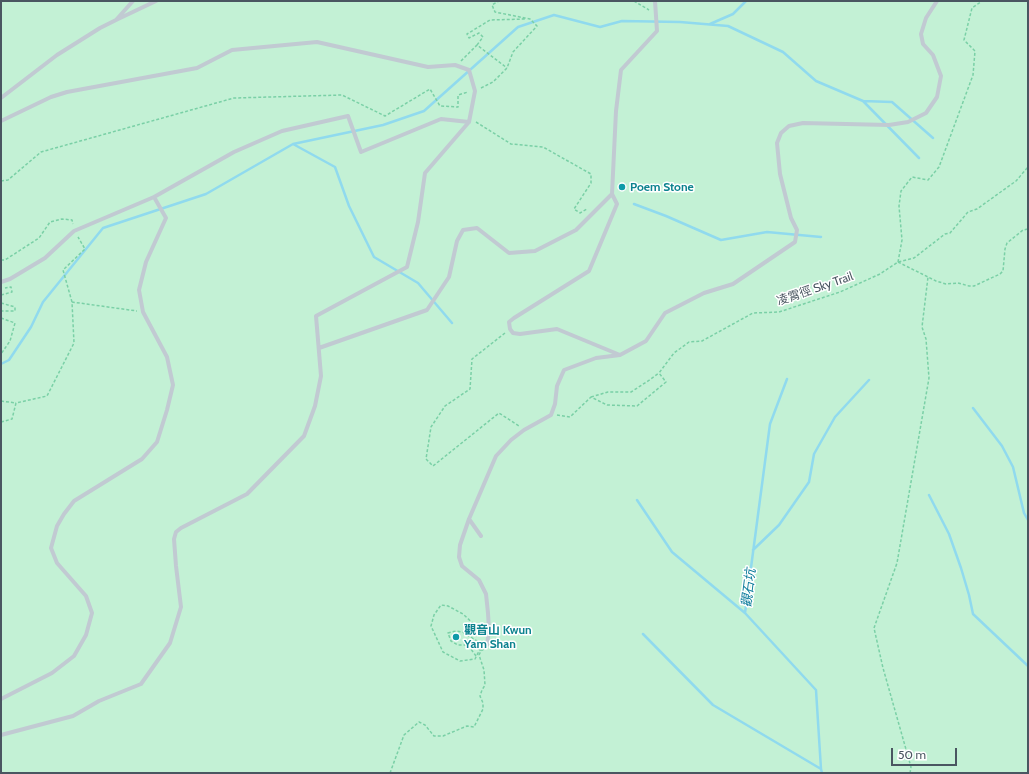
<!DOCTYPE html>
<meta charset="utf-8">
<style>
body{margin:0}
#map{position:relative;width:1029px;height:774px;overflow:hidden;background:#f5f3f3;font-family:Cabin,sans-serif}
canvas{display:block}
.frame{position:absolute;inset:0;border:2px solid #4a5661;pointer-events:none}
.scale{position:absolute;left:891px;top:748px;width:66px;height:18px;box-sizing:border-box;border:2px solid #4a5661;border-top:0;padding-left:5px;font-size:12px;line-height:14px;white-space:nowrap;color:#4a5661;-webkit-text-stroke:3px #fff;paint-order:stroke}
</style>
<div id="map">
<canvas width="1029" height="774"></canvas>
<div class="frame"></div>
<div class="scale">50 m</div>
</div>
<script>
const g = document.querySelector('canvas').getContext('2d');
g.lineJoin = 'round';
function fillPath(path, color) {
  g.fillStyle = color;
  g.fill(path, 'evenodd');
}
function toPath(rows) {
  const path = new Path2D();
  for (const r of rows) {
    path.moveTo(r[0], r[1]);
    for (let i = 2; i < r.length; i += 2) path.lineTo(r[i], r[i + 1]);
  }
  return path;
}
function strokePath(path, color, width, dash) {
  g.strokeStyle = color;
  g.lineWidth = width;
  g.lineCap = dash ? 'butt' : 'round';
  g.setLineDash(dash || []);
  g.stroke(path);
}
function label(font, color, halo, rows, align = 'center') {
  g.font = font + ' Cabin,"Noto Sans TC",sans-serif';
  g.lineWidth = 3;
  g.setLineDash([]);
  g.textBaseline = 'middle';
  g.strokeStyle = halo;
  g.fillStyle = color;
  for (const [text, x, y, turn = 0] of rows) {
    g.save();
    g.translate(x, y);
    g.rotate((+turn || 0) * Math.PI / 180);
    g.textAlign = isNaN(turn) ? turn : align;
    if (halo) g.strokeText(text, 0, 0);
    g.fillText(text, 0, 0);
    g.restore();
  }
}
fillPath(toPath([
 [1,1,1028,1,1028,773,1,773]
]), '#c3f1d5');
strokePath(toPath([
 [710,24,733,14,746,1],
 [863,101,892,102,933,138],
 [293,144,335,167,349,206,374,257,418,283,452,323],
 [634,204,666,216,721,240,767,232,821,237],
 [1,364,9,360,31,327,43,302,103,228,206,194,293,144,383,125,424,111,518,27,554,15,600,27,622,21,680,22,728,26,783,52,816,81,863,101,919,158],
 [787,379,770,424,745,613,816,690,821,769,822,773],
 [973,408,1002,446,1013,467,1024,513,1028,520],
 [929,495,949,534,961,568,969,595,973,614,1028,666],
 [637,500,672,552,745,613],
 [753,550,779,525,809,482,814,454,835,417,869,380],
 [643,634,713,705,821,769]
]), '#90daee', 2.5);
strokePath(toPath([
 [634,1,649,10],
 [477,45,483,37,479,33,469,38,467,34,490,20,526,19],
 [461,61,477,45,507,68],
 [481,88,493,82,507,68,513,52,537,26,530,19,495,12,492,5,499,1],
 [476,122,511,144,543,147,591,174,591,183,574,209,580,213,587,209],
 [1,181,8,180,41,152,234,98,342,95,385,116,430,89,440,106,458,107,458,95,468,92],
 [1,260,5,260,39,238,50,222,62,219,72,220,73,224],
 [898,262,902,240,899,206,901,191,912,177,928,180,939,167,973,75,975,51,964,40,972,8,982,1],
 [898,262,936,281,946,284,958,283,969,286,974,286,1000,274,1003,271,1005,249,1007,243,1023,230,1028,229],
 [1,295,12,292,11,287,5,288],
 [72,302,63,270,85,249,78,237],
 [1,303,15,307,15,311,1,311],
 [1,318,15,323,10,341,1,354],
 [505,333,472,359,470,389,445,406,431,427,426,459,433,466,499,413,519,426],
 [591,397,608,392,631,392,648,381,659,373],
 [1,401,16,403],
 [557,415,570,417,591,397,607,405,637,406,666,382,659,373,674,353,689,342,702,341,753,313,779,312,840,292,880,274,898,262,914,258,945,234,950,233,968,212,977,209,1016,181,1028,167],
 [1,422,12,419,16,403,47,396,74,343,72,302,137,311],
 [482,649,479,651,475,659,460,661,443,652,431,626,434,615,441,605,448,606,463,614,479,629,483,629],
 [476,656,468,645,458,645,451,641,448,633,456,631,463,632,480,643,479,651],
 [390,773,404,735,419,722,425,725,434,736,443,736,467,726,474,727,483,709,483,703,480,696,482,690,485,685,484,670,479,655,481,651,484,649],
 [910,773,911,767,883,668,874,628,897,563,929,378,926,339,922,327,928,277]
]), '#7ad0a6', 1.5, [3, 2]);
strokePath(toPath([
 [133,1,116,20,156,1],
 [1,98,57,55,100,28,116,20],
 [1,121,51,97,67,92,197,68,232,50,317,42,428,67,455,65,469,70,475,91,469,122],
 [612,194,616,111,621,70,657,31,655,1],
 [1,282,10,279,45,258,74,231,154,197,234,152,282,131,348,116,361,152,441,119,469,122,425,173,418,222,407,267,316,316,321,376,315,406,304,436,247,494,181,528,176,532,174,539,176,566,181,607,170,643,141,684,99,701,73,716,1,735],
 [319,348,427,310,449,277,457,241,463,230,477,228,509,253,535,251,576,230,612,194,617,204,589,271,514,318,509,322,510,329,513,333,520,334,557,329,620,355,596,358,564,370,557,386,555,404,551,415,524,430,511,440,496,456,469,519,460,545,459,557,462,566,479,580,486,594,488,613,489,630,487,645],
 [620,355,646,341,665,313,704,293,733,284,795,242,797,230,791,218,780,174,777,143,781,133,789,126,803,123,889,125,908,122,926,113,937,97,941,76,933,55,923,44,921,34,926,18,937,1],
 [469,519,481,536],
 [1,699,52,673,74,656,86,635,92,613,86,596,57,563,51,548,57,526,64,514,74,501,142,459,157,442,167,410,173,385,167,357,143,312,139,290,146,262,166,218,154,197]
]), '#c1cad2', 4);
for (const [x, y, r, color] of [
 [622,187,4,"#0f9aa8"],
 [456,637,4,"#0f9aa8"]
]) {
  const dot = new Path2D();
  dot.arc(x, y, r, 0, 2 * Math.PI);
  g.fillStyle = color;
  g.fill(dot);
  strokePath(dot, '#fff', 1.5);
}
label('bold 12px', '#0d838f', '#fff', [
 ["Poem Stone",630,187],
 ["觀音山 Kwun",464,630],
 ["Yam Shan",464,644]
], 'left');
label('12px', '#4a5661', '#fff', [
 ["凌霄徑 Sky Trail",815,289,-19]
]);
label('italic 13px', '#0c7c9b', '#fff', [
 ["觀石坑",749,588,-83]
]);
</script>
